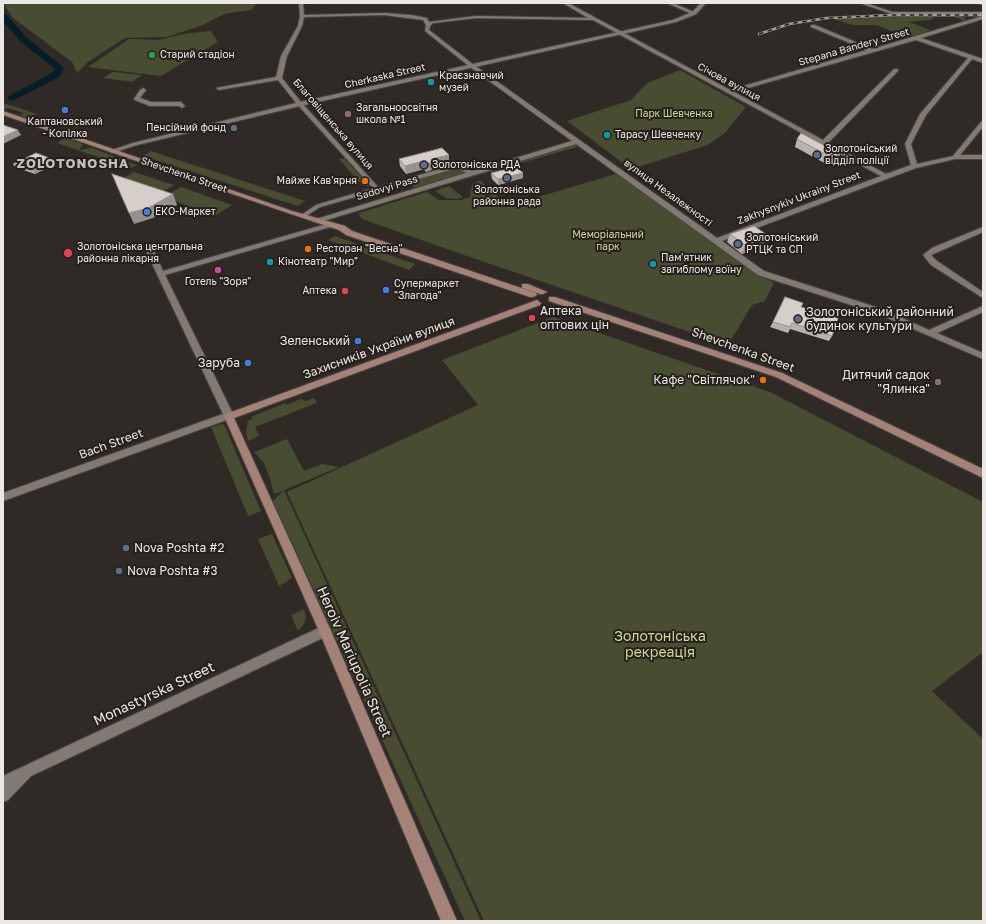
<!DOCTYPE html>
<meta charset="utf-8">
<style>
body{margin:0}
#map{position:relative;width:986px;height:924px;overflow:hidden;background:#302a26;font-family:"Golos Text",sans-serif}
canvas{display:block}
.frame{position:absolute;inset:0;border:4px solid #ebe7e4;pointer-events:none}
</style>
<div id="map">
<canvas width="986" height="924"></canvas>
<div class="frame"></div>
</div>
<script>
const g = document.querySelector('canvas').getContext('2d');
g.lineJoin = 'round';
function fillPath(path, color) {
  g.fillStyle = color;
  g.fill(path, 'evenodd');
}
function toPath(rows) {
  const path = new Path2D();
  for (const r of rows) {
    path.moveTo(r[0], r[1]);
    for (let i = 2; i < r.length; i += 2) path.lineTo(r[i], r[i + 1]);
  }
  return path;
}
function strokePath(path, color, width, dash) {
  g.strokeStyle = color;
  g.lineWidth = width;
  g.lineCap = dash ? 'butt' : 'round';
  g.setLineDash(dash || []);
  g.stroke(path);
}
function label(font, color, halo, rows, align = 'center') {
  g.font = font + ' "Golos Text",sans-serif';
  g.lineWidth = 4;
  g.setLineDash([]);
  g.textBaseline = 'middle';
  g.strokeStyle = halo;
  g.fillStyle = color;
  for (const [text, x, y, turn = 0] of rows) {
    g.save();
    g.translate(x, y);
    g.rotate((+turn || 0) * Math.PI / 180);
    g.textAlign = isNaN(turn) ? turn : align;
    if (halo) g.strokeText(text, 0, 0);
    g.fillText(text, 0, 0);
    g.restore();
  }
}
fillPath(toPath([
 [3,3,257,3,251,10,224,14,203,25,167,37,125,38,88,62,77,73,72,62,13,18],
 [885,15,958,15,966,18,964,21,954,17,933,17,933,19,929,20,909,22,930,30,915,36,894,32,876,25,852,25,833,19],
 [211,31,218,42,161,76,88,67,129,39,159,40,184,34],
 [680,70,746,107,725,133,708,145,631,169,567,121,631,100,647,83],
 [113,72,142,75,132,82,103,78],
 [3,103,34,113,37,114,27,118,20,115,24,113,9,108,3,110],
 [65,138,83,144,79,150,92,148,137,165,130,168,57,143],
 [575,145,577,147,451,183,449,182],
 [151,151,166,156,305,201,298,206,143,156],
 [339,159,345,159,369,186,363,186],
 [453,169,461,169,465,173,414,188,409,182],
 [134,172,174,185,157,195,118,181],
 [619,173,744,266,774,283,765,301,752,305,728,345,467,256,362,219,359,215,359,213,427,192,439,200,461,200,470,197,472,185,480,180,508,206],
 [449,186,463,197,457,199,446,198,435,191],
 [181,187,232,205,215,216,164,197],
 [335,236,415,264,409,270,328,240],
 [553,317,770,392,983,502,983,652,932,691,983,739,983,921,484,921,287,492,478,405,442,360],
 [314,398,317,403,255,427,259,436,248,441,246,432,248,421,252,419,251,417,285,403,286,405,301,399,306,401],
 [224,424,261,511,248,516,211,427],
 [287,439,304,471,322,464,339,467,284,490,481,921,465,921,273,501,283,491,274,494,270,479,264,463,254,452],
 [272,534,292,578,279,586,258,539],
 [304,609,306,617,304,624,298,631,291,615]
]), '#484c30');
fillPath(toPath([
 [3,14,6,14,26,37,64,68,59,77,12,101,9,100,7,98,9,96,52,73,55,69,20,41,3,21,3,14]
]), '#031e27');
const minor = toPath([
 [299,3,303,3,304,15,384,13,411,15,427,18,429,22,476,16,588,18,563,3,568,3,730,90,867,50,811,27,811,25,815,25,872,49,983,16,983,19,921,38,983,59,983,63,972,59,926,115,911,144,917,164,953,156,981,122,983,121,983,127,960,155,983,155,983,159,955,159,916,168,722,241,764,271,882,309,929,330,983,306,983,312,937,333,983,353,983,359,876,313,758,275,576,144,320,222,314,222,313,220,466,173,462,170,454,169,320,207,305,217,301,217,301,215,316,205,373,188,296,103,278,80,219,90,216,88,276,77,281,56,298,26,300,16,299,3],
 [384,15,423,20,426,25,425,31,470,67,572,141,472,171,466,167,454,165,378,187,300,101,282,78,287,56,302,26,304,17,384,15],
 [476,18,593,20,881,176,717,238,474,65,429,30,430,26,433,23,476,18],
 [916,40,968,58,920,114,905,144,911,165,886,174,828,143,898,71,898,69,894,69,823,140,734,92,916,40],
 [667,3,673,3,696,13,692,14,667,3],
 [860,3,866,3,892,12,983,12,983,14,892,14,860,3],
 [979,3,983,3,983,5,979,4,979,3],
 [143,88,146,90,140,98,151,102,181,102,185,106,182,108,179,106,150,106,135,100,134,99,140,90,143,88],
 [330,223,333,223,337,225,165,275,234,416,232,418,3,501,3,493,223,414,147,253,148,251,154,251,163,271,330,223],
 [983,227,983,232,931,255,937,261,983,292,983,298,931,265,923,255,932,248,983,227],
 [325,625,329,627,331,631,329,635,31,776,8,800,3,802,3,776,325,625]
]);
const tertiary = toPath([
 [701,3,706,3,696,14,676,22,300,106,137,145,112,153,109,151,133,143,300,102,673,20,692,12,701,3]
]);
const secondary = toPath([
 [3,111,292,211,345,226,352,231,536,293,537,295,533,297,530,297,346,235,339,230,288,213,3,115,3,111],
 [522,284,528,284,547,292,543,294,540,294,522,288,522,284],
 [549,297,555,297,782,373,983,469,983,478,776,377,549,301,549,297],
 [537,300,541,303,540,305,234,418,331,631,457,921,441,921,319,631,224,416,226,414,537,300]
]);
strokePath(minor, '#4b4642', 2);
strokePath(tertiary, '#4b4642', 2);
strokePath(secondary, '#4b4642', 2);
fillPath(minor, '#807974');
fillPath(tertiary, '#807974');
fillPath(secondary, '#a58278');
const rail = toPath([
 [759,34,789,24,827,18,893,15,983,15]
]);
strokePath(rail, '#a29d9a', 2.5);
strokePath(rail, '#26201c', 1.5, [4.5]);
fillPath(toPath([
 [797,139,840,154,837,162,828,165,795,147],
 [449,155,449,163,433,167,433,169,426,172,424,169,406,174,400,166,399,159],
 [55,160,57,163,35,174,15,167,13,164],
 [491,173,523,173,523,178,498,185,492,179],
 [730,234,770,237,767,245,742,254,727,242],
 [801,307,832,336,829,341,790,329,788,333,770,327,773,322]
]), '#b8b2ad');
fillPath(toPath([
 [18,130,21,135,3,144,3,137],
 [840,154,837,162,828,165,831,157],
 [449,155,449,163,433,167,433,169,426,172,425,164,431,159],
 [55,160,57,163,35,174,33,171],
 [423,161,424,169,406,174,405,166],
 [523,173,523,178,498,185,498,179],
 [173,194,177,205,153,218,134,224,129,213],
 [770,237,767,245,742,254,745,245]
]), '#96918d');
const building = toPath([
 [3,125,18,130,3,137,3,125],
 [801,133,840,154,831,157,797,139,801,133],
 [442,148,449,155,431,159,433,162,425,164,423,161,405,166,399,159,442,148],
 [36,153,55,160,33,171,13,164,36,153],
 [516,167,523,173,498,179,491,173,516,167],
 [112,174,173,194,148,208,129,213,112,174],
 [754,226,770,237,745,245,730,234,754,226],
 [785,297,803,303,801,307,838,318,832,336,792,323,790,327,773,322,785,297]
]);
fillPath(building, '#d6cfc9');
strokePath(building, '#96918d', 1);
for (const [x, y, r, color] of [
 [152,55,4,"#2e9e5b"],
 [431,82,4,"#0f9aa8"],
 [65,110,4,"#3f7fe0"],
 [348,114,4,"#8d6e63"],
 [234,128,4,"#5c6f8a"],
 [607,135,4,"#0f9aa8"],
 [817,155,4,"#5c6f8a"],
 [424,165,4,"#5c6f8a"],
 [507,178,4,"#5c6f8a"],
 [365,181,4,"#e8710a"],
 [147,212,4,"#3f7fe0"],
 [738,244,4,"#5c6f8a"],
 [308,249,4,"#e8710a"],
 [68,253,5,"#e0444e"],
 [270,262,4,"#0f9aa8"],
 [653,264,4,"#0f9aa8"],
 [218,270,4,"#d1479c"],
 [386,290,4,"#3f7fe0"],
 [345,291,4,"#e0444e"],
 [532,318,4,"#e0444e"],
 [798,319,4,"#5c6f8a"],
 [358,341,4,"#3f7fe0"],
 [248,363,4,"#3f7fe0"],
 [763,380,4,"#e8710a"],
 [938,382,4,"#8d6e63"],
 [126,548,4,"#5c6f8a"],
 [119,571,4,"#5c6f8a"]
]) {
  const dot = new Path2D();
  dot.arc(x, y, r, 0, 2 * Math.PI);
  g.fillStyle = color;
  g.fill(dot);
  strokePath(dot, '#26201c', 1.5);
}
label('10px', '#ebe7e4', '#26201c', [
 ["Stepana Bandery Street",854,47,-16],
 ["Cherkaska Street",385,76,-13],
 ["Січова вулиця",729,82,28],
 ["Благовіщенська вулиця",333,124,49],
 ["Shevchenka Street",184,175,19],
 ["Sadovyi Pass",387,188,-17],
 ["вулиця Незалежності",668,193,36],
 ["Zakhysnykiv Ukrainy Street",799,198,-21]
]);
label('10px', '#ebe7e4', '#26201c', [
 ["Старий стадіон",160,55],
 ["Краєзнавчий",439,76],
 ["музей",439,88],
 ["Загальноосвітня",356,108],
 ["школа №1",356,120],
 ["Каптановський",65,122,"center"],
 ["- Копілка",65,134,"center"],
 ["Пенсійний фонд",226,128,"right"],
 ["Тарасу Шевченку",615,135],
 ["Золотоніський",825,149],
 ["відділ поліції",825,161],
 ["Золотоніська РДА",432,165],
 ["Майже Кав'ярня",357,181,"right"],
 ["Золотоніська",507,190,"center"],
 ["районна рада",507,202,"center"],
 ["ЕКО-Маркет",155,212],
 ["Золотоніський",746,238],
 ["РТЦК та СП",746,250],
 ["Золотоніська центральна",77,247],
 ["районна лікарня",77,259],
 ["Ресторан \"Весна\"",316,249],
 ["Пам'ятник",661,258],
 ["загиблому воїну",661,270],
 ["Кінотеатр \"Мир\"",278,262],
 ["Готель \"Зоря\"",218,282,"center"],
 ["Супермаркет",394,284],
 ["\"Злагода\"",394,296],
 ["Аптека",337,291,"right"]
], 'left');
label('10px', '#d1db95', '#26201c', [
 ["Парк Шевченка",674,114],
 ["Меморіальний",608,235],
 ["парк",608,247]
]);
label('12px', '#ebe7e4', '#26201c', [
 ["Аптека",540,311],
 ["оптових цін",540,325],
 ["Золотоніський районний",806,312],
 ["будинок культури",806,326],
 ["Зеленський",350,341,"right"],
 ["Заруба",240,363,"right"],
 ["Дитячий садок",930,375,"right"],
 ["\"Ялинка\"",930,389,"right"],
 ["Кафе \"Світлячок\"",755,380,"right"],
 ["Nova Poshta #2",134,548],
 ["Nova Poshta #3",127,571]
], 'left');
label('12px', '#ebe7e4', '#26201c', [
 ["Захисників України вулиця",379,348,-20],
 ["Shevchenka Street",743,350,20],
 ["Bach Street",111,444,-20]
]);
g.letterSpacing = '1px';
label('bold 13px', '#c5beb8', '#26201c', [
 ["ZOLOTONOSHA",73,164]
]);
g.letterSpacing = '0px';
label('14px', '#d1db95', '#26201c', [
 ["Золотоніська",660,637],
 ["рекреація",660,653]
]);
label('14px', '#ebe7e4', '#26201c', [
 ["Heroiv Mariupolia Street",354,662,66],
 ["Monastyrska Street",154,694,-25]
]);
</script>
